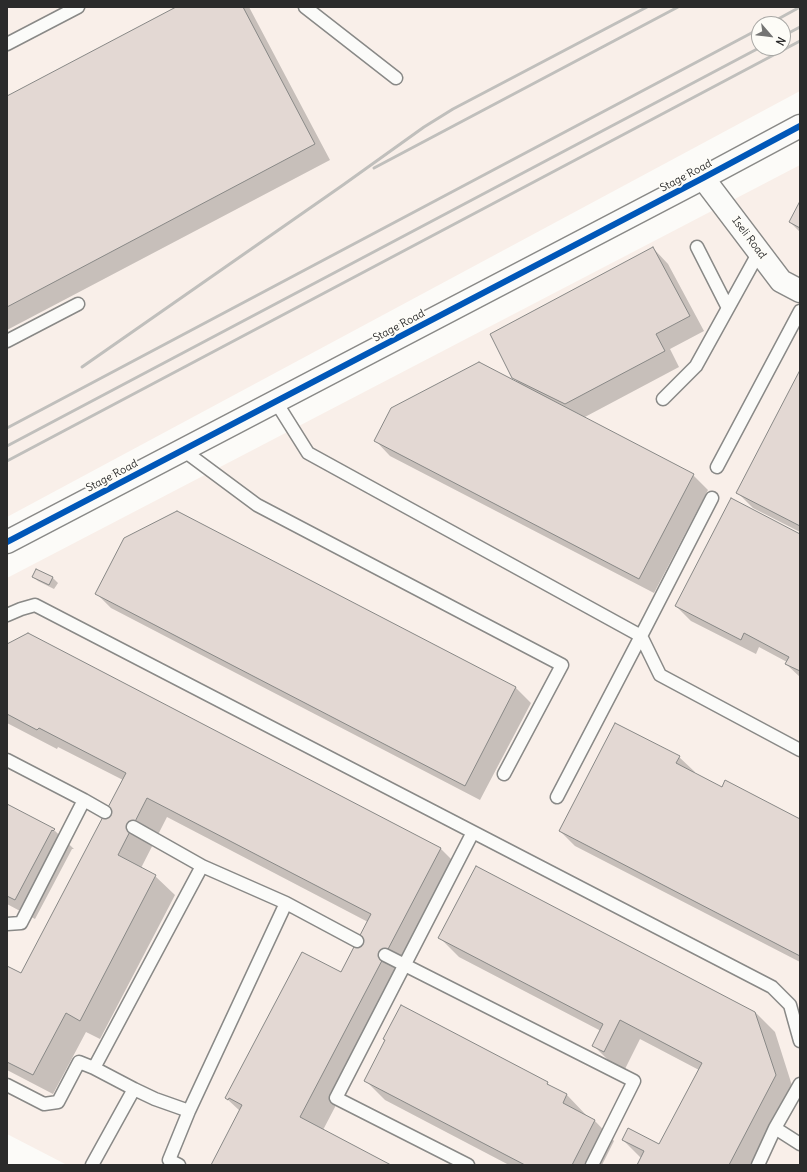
<!DOCTYPE html>
<style>
body{margin:0}
#map{position:relative;width:807px;height:1172px;overflow:hidden;background:#fcfbf8;font-family:Delius,sans-serif}
canvas{display:block}
.frame{position:absolute;inset:0;border:8px solid #2b2b2b;pointer-events:none}
.north{position:absolute;left:751px;top:16px;width:40px;height:40px;box-sizing:border-box;background:#fdfcf7;border:1px solid #a9a8a5;border-radius:50%;rotate:118deg;font-size:11px;font-weight:700;line-height:16px;text-align:center;color:#2b2b2b}
.north::after{content:'';display:block;margin:auto;width:14px;height:18px;background:#747473;clip-path:polygon(50% 0,100% 100%,50% 72%,0 100%)}
</style>
<div id="map">
<canvas width="807" height="1172"></canvas>
<div class="frame"></div>
<div class="north">N</div>
</div>
<script>
const g = document.querySelector('canvas').getContext('2d');
g.lineJoin = 'round';
function fillPath(path, color) {
  g.fillStyle = color;
  g.fill(path, 'evenodd');
}
function toPath(rows) {
  const path = new Path2D();
  for (const r of rows) {
    path.moveTo(r[0], r[1]);
    for (let i = 2; i < r.length; i += 2) path.lineTo(r[i], r[i + 1]);
  }
  return path;
}
function strokePath(path, color, width, dash) {
  g.strokeStyle = color;
  g.lineWidth = width;
  g.lineCap = dash ? 'butt' : 'round';
  g.setLineDash(dash || []);
  g.stroke(path);
}
function label(font, color, halo, rows, align = 'center') {
  g.font = font + ' Delius,sans-serif';
  g.lineWidth = 4;
  g.setLineDash([]);
  g.textBaseline = 'middle';
  g.strokeStyle = halo;
  g.fillStyle = color;
  for (const [text, x, y, turn = 0] of rows) {
    g.save();
    g.translate(x, y);
    g.rotate((+turn || 0) * Math.PI / 180);
    g.textAlign = isNaN(turn) ? turn : align;
    if (halo) g.strokeText(text, 0, 0);
    g.fillText(text, 0, 0);
    g.restore();
  }
}
fillPath(toPath([
 [7,7,800,7,800,91,7,517],
 [759,24,783,24,783,48,759,48],
 [800,165,800,1165,67,1165,7,1134,7,578]
]), '#f9efe9');
fillPath(toPath([
 [178,7,249,7,330,160,7,330,7,97],
 [800,203,800,232,790,222],
 [653,248,668,264,704,331,670,349,679,367,583,418,693,475,708,490,654,593,390,456,375,440,520,384,513,377],
 [800,372,800,532,753,508,738,493],
 [177,512,516,688,531,703,480,800,111,608,96,593],
 [800,535,800,677,786,664,787,662,759,647,756,654,691,621,676,606],
 [37,570,53,578,58,583,54,589,38,581,33,577],
 [7,645,440,848,460,868,323,1130,389,1165,212,1165,240,1111,226,1098,341,973,368,922,167,817,141,868,155,876,175,895,100,1039,86,1032,53,1094,7,1070,7,967,22,975,123,780,58,747,57,749,7,723],
 [616,724,679,757,695,772,694,774,722,788,800,820,800,962,575,846,560,831],
 [7,805,54,830,74,849,72,849,35,919,7,904],
 [439,937,755,1012,775,1032,795,1095,758,1165,638,1165,641,1158,623,1140,660,1146,699,1070,640,1039,624,1071,613,1065,593,1045,601,1031,459,957],
 [365,1080,547,1083,551,1087,567,1095,586,1115,586,1116,595,1121,614,1141,602,1165,509,1165,385,1100]
]), '#0003');
const building = toPath([
 [176,7,243,7,315,144,7,307,7,96,176,7],
 [800,201,800,228,789,222,800,201],
 [653,247,690,316,656,334,665,351,565,404,512,378,490,334,653,247],
 [479,362,694,474,639,579,374,441,391,408,479,362],
 [800,370,800,526,736,493,800,370],
 [731,498,800,534,800,671,785,664,789,657,744,633,741,640,675,606,731,498],
 [177,511,516,687,465,786,95,594,124,538,177,511],
 [36,569,53,577,49,585,32,577,36,569],
 [28,633,441,848,300,1117,391,1165,211,1165,242,1105,229,1098,228,1100,225,1098,302,952,341,972,371,914,147,798,118,855,156,875,80,1021,66,1013,33,1075,7,1062,7,966,21,973,126,773,39,728,37,730,7,714,7,644,28,633],
 [615,723,680,756,676,763,722,787,725,780,800,819,800,956,559,831,615,723],
 [7,804,55,829,53,831,52,830,15,900,7,896,7,804],
 [476,866,755,1012,776,1075,729,1165,637,1165,644,1151,622,1140,628,1128,659,1144,702,1063,620,1020,604,1052,592,1046,603,1024,438,938,476,866],
 [401,1005,548,1082,547,1084,567,1094,563,1103,595,1120,572,1165,525,1165,364,1081,385,1040,383,1039,401,1005]
]);
fillPath(building, '#e3d8d3');
strokePath(building, '#898987', 1);
const service = toPath([
 [305,7,396,78],
 [7,44,78,7],
 [697,247,728,308],
 [7,341,78,304],
 [663,399,696,366,759,252],
 [276,402,308,453,641,636,557,797],
 [183,450,257,505,562,665,504,774],
 [717,467,800,311],
 [712,498,641,636,660,675,800,750],
 [7,615,21,609,35,605,772,987,790,1005,800,1041],
 [7,760,84,800,21,923,7,924],
 [84,800,105,812],
 [133,827,202,866],
 [286,903,357,941],
 [385,955,634,1081,592,1165],
 [94,1068,202,866,286,903,189,1111],
 [7,1085,44,1104,58,1102,79,1062,94,1068,134,1089],
 [775,1128,800,1144],
 [92,1165,134,1089,155,1099,189,1111,169,1160,179,1165],
 [468,1165,336,1098,473,832],
 [758,1165,775,1128,800,1084]
]);
const minor = toPath([
 [703,178,781,281,800,291]
]);
const tertiary = toPath([
 [7,542,703,178,800,126]
]);
strokePath(service, '#898987', 15);
strokePath(minor, '#898987', 25);
strokePath(tertiary, '#898987', 25);
strokePath(service, '#fbfbf9', 12);
strokePath(minor, '#fbfbf9', 22);
strokePath(tertiary, '#fbfbf9', 22);
strokePath(toPath([
 [769,24,800,7],
 [783,36,800,27],
 [374,168,678,7],
 [82,367,343,185,424,127,453,109,647,7],
 [7,428,759,29],
 [7,446,759,48],
 [7,461,800,41]
]), '#c0bfbc', 3);
strokePath(toPath([
 [7,542,703,178,800,126]
]), '#0057b8', 6);
label('11px', '#2b2b2b', '#fdfcf7', [
 ["Stage Road",686,176,-28],
 ["Iseli Road",749,238,53],
 ["Stage Road",399,326,-28],
 ["Stage Road",112,476,-28]
]);
</script>
